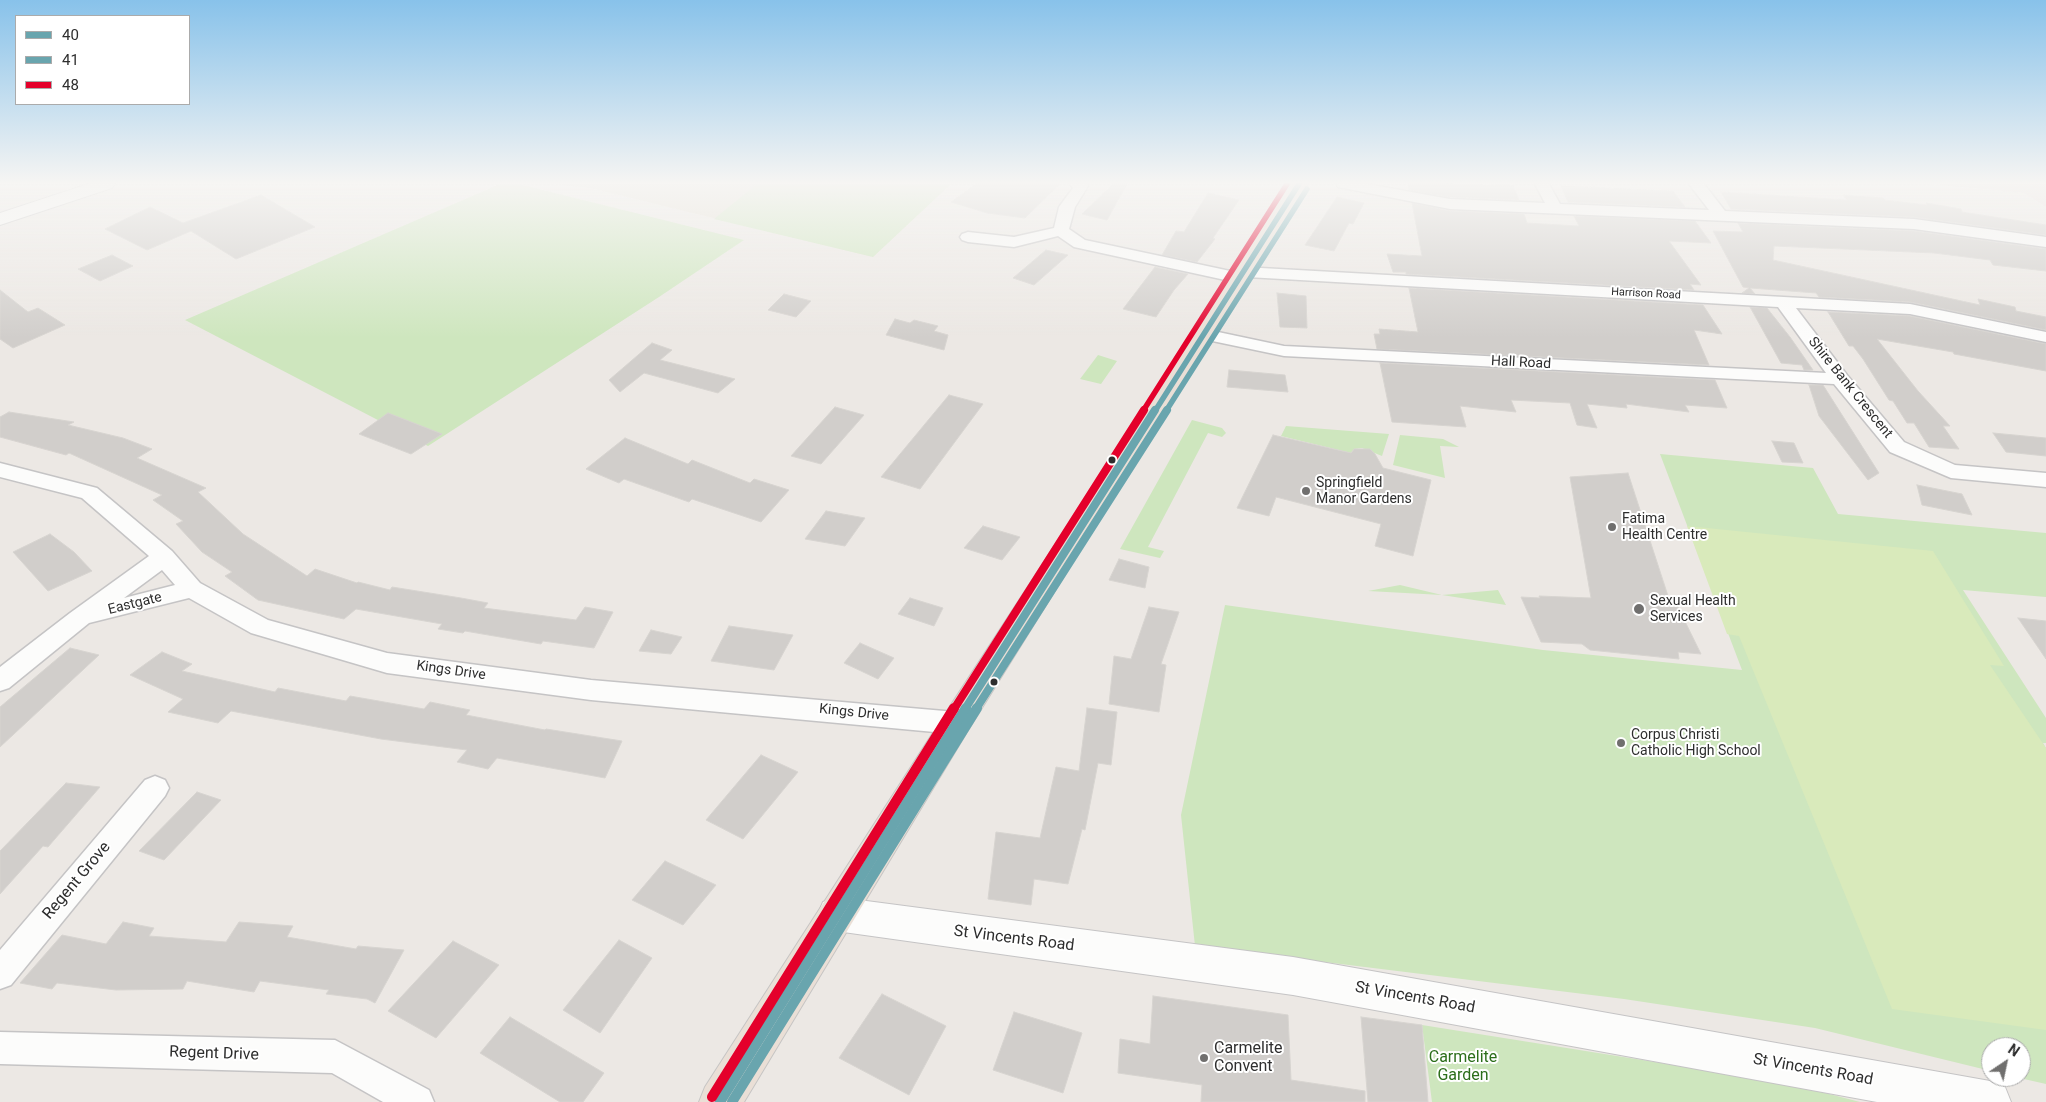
<!DOCTYPE html>
<style>
body{margin:0}
#map{position:relative;width:2046px;height:1102px;overflow:hidden;background:#ece8e4;font-family:Roboto,sans-serif}
canvas{display:block}
.legend{position:absolute;left:15px;top:15px;width:175px;height:90px;box-sizing:border-box;background:#fff;border:1px solid #ababab;margin:0;padding:6px 9px;list-style:none;font-size:15px;color:#2e2e2e}
.legend li{display:flex;align-items:center;gap:10px;height:25px}
.legend b{width:25px;border:1px solid #ababab}
.north{position:absolute;left:1981px;top:1037px;width:50px;height:50px;box-sizing:border-box;background:#fff;border:1px solid #ababab;border-radius:50%;rotate:34deg;font-size:14px;font-weight:700;line-height:20px;text-align:center;color:#2e2e2e}
.north::after{content:'';display:block;margin:auto;width:18px;height:22px;background:#706f6e;clip-path:polygon(50% 0,100% 100%,50% 72%,0 100%)}
</style>
<div id="map">
<canvas width="2046" height="1102"></canvas>
<ul class="legend">
<li><b style="height:6px;background:#69a5ae"></b>40</li>
<li><b style="height:6px;background:#69a5ae"></b>41</li>
<li><b style="height:6px;background:#e4002b"></b>48</li>
</ul>
<div class="north">N</div>
</div>
<script>
const g = document.querySelector('canvas').getContext('2d');
g.lineJoin = 'round';
function fillPath(path, color) {
  g.fillStyle = color;
  g.fill(path, 'evenodd');
}
function toPath(rows) {
  const path = new Path2D();
  for (const r of rows) {
    path.moveTo(r[0], r[1]);
    for (let i = 2; i < r.length; i += 2) path.lineTo(r[i], r[i + 1]);
  }
  return path;
}
function strokePath(path, color, width, dash) {
  g.strokeStyle = color;
  g.lineWidth = width;
  g.lineCap = dash ? 'butt' : 'round';
  g.setLineDash(dash || []);
  g.stroke(path);
}
function label(font, color, halo, rows, align = 'center') {
  g.font = font + ' Roboto,sans-serif';
  g.lineWidth = 4;
  g.setLineDash([]);
  g.textBaseline = 'middle';
  g.strokeStyle = halo;
  g.fillStyle = color;
  for (const [text, x, y, turn = 0] of rows) {
    g.save();
    g.translate(x, y);
    g.rotate((+turn || 0) * Math.PI / 180);
    g.textAlign = isNaN(turn) ? turn : align;
    if (halo) g.strokeText(text, 0, 0);
    g.fillText(text, 0, 0);
    g.restore();
  }
}
fillPath(toPath([
 [554,184,951,184,873,257,590,188]
]), '#e6e0d3');
fillPath(toPath([
 [1931,184,2046,184,2046,207,2024,193]
]), '#e9dcdb');
fillPath(toPath([
 [500,184,519,184,744,240,659,297,428,446,185,320],
 [757,184,951,184,873,257,714,219],
 [1098,355,1117,361,1101,384,1080,379],
 [1192,420,1222,428,1226,433,1222,437,1208,433,1148,547,1164,551,1160,558,1120,549],
 [1286,426,1389,434,1382,456,1362,448,1354,449,1351,453,1281,436],
 [1400,435,1443,439,1459,447,1440,446,1445,478,1393,465],
 [1660,454,1813,468,1838,514,2046,533,2046,597,1963,590,2046,718,2046,743,2043,743,2046,748,2046,1084,2015,1077,2021,1077,2021,1047,1991,1047,1991,1071,1815,1028,1624,999,1195,946,1181,815,1225,605,1543,650,1742,670],
 [1400,585,1442,595,1498,590,1506,605,1442,595,1368,591],
 [1422,1025,1787,1083,1860,1102,1432,1102]
]), '#cee6be');
fillPath(toPath([
 [1687,526,1933,551,2004,666,1990,665,2046,748,2046,1030,1892,1009,1739,636,1727,634]
]), '#d9eabb');
const building = toPath([
 [976,184,1060,184,1025,218,987,213,951,202,976,184],
 [1113,184,1127,184,1107,220,1082,214,1113,184],
 [1408,184,1513,185,1519,200,1450,197,1409,190,1408,184],
 [1561,186,1673,191,1685,207,1568,202,1561,186],
 [1721,192,1847,200,1843,195,1883,198,1885,200,1927,205,1926,203,1961,209,1962,212,2046,225,2046,235,1914,217,1731,209,1721,192],
 [1208,193,1239,200,1213,238,1215,239,1197,262,1162,255,1176,231,1184,232,1208,193],
 [261,195,315,227,236,259,191,231,147,250,105,229,150,207,183,223,261,195],
 [1337,197,1364,203,1353,224,1349,223,1334,251,1305,245,1337,197],
 [1412,203,1450,211,1524,214,1527,223,1579,226,1574,216,1695,221,1711,243,1669,241,1701,285,1690,284,1694,290,1406,274,1406,272,1393,272,1387,254,1422,256,1412,203],
 [1738,223,1914,231,2046,249,2046,271,1993,265,1990,260,1934,253,1774,246,1773,260,1980,305,1978,299,2015,307,2016,311,2046,317,2046,330,1910,302,1819,297,1816,293,1750,288,1755,294,1742,293,1749,288,1743,287,1713,231,1743,232,1738,223],
 [1046,250,1068,255,1034,285,1013,278,1046,250],
 [112,255,133,266,100,281,78,269,112,255],
 [1155,267,1188,274,1174,290,1156,317,1123,309,1155,267],
 [1409,288,1703,305,1722,334,1694,330,1709,365,1377,349,1374,334,1380,334,1379,329,1418,332,1409,288],
 [0,290,28,312,38,308,65,325,13,348,0,339,0,290],
 [1277,293,1306,296,1307,328,1280,327,1277,293],
 [784,294,811,301,796,317,768,310,784,294],
 [1750,307,1767,308,1790,337,1813,370,1804,370,1802,365,1781,363,1750,307],
 [1828,312,1910,316,2046,344,2046,371,1954,354,1953,352,1877,339,1918,391,1950,426,1943,426,1959,449,1929,447,1914,423,1907,423,1893,401,1889,400,1863,359,1853,346,1849,346,1828,312],
 [895,319,910,323,914,320,938,326,934,331,948,335,944,350,886,335,895,319],
 [652,343,672,350,660,360,735,379,718,393,644,373,620,392,609,380,652,343],
 [1380,363,1715,380,1727,408,1685,405,1689,412,1626,404,1627,408,1587,404,1597,428,1577,425,1570,403,1511,400,1516,412,1460,406,1466,427,1392,422,1380,363],
 [1229,370,1285,375,1288,392,1227,387,1229,370],
 [1809,385,1823,385,1879,473,1868,480,1819,416,1809,385],
 [949,395,983,404,920,489,881,477,949,395],
 [835,407,864,415,821,464,791,456,835,407],
 [9,412,74,422,68,425,123,438,152,449,137,458,206,488,198,492,243,534,307,576,315,569,357,583,358,582,390,590,392,587,461,598,488,603,484,608,576,620,585,607,613,612,594,648,543,641,541,644,465,631,463,633,438,629,442,624,356,609,344,619,258,600,225,576,232,572,202,552,176,524,183,521,153,500,162,495,69,453,66,455,0,437,0,417,9,412],
 [388,413,442,434,411,454,359,434,388,413],
 [1993,433,2046,438,2046,456,2006,452,1993,433],
 [1273,435,1351,453,1354,449,1370,449,1375,454,1383,468,1431,480,1413,556,1375,546,1381,524,1276,497,1269,516,1237,508,1273,435],
 [625,438,688,464,692,460,750,483,754,479,789,490,761,522,692,499,689,502,624,479,619,483,586,469,625,438],
 [1772,441,1794,443,1803,463,1782,462,1772,441],
 [1628,473,1670,602,1676,603,1701,654,1678,652,1679,659,1590,650,1582,644,1541,642,1521,597,1540,598,1539,596,1591,598,1570,477,1628,473],
 [1917,485,1962,494,1972,515,1922,505,1917,485],
 [826,511,865,518,845,546,805,539,826,511],
 [983,526,1020,537,1002,560,964,548,983,526],
 [50,534,74,552,92,571,48,591,13,552,50,534],
 [1119,559,1149,567,1145,588,1109,580,1119,559],
 [910,598,943,608,934,626,898,614,910,598],
 [1149,607,1179,612,1161,664,1166,665,1159,712,1109,704,1114,656,1131,659,1149,607],
 [2018,618,2046,621,2046,659,2018,618],
 [729,626,793,635,774,670,711,661,729,626],
 [651,630,682,637,671,654,639,651,651,630],
 [860,643,894,658,878,679,844,663,860,643],
 [70,648,99,655,0,747,0,707,70,648],
 [162,652,192,664,182,671,275,692,278,688,346,701,350,696,424,709,430,702,470,710,466,715,545,730,546,729,622,741,605,778,497,758,488,769,457,762,467,750,381,739,231,711,218,723,168,712,183,699,130,675,162,652],
 [1087,708,1117,712,1111,765,1098,763,1085,830,1082,829,1068,884,1034,879,1031,905,988,899,996,832,1040,838,1056,767,1079,771,1087,708],
 [761,755,798,772,743,839,706,820,761,755],
 [66,783,100,787,48,847,43,846,0,894,0,851,66,783],
 [197,792,221,800,164,860,139,851,197,792],
 [665,861,716,885,683,925,632,900,665,861],
 [123,922,154,928,149,936,226,942,239,922,293,926,287,937,356,949,358,946,404,950,375,1003,367,999,326,994,329,990,260,981,254,992,187,981,183,989,116,990,57,983,52,989,20,983,62,935,106,944,123,922],
 [619,940,652,958,600,1033,563,1010,619,940],
 [453,941,499,965,436,1038,388,1011,453,941],
 [882,994,946,1026,909,1095,839,1058,882,994],
 [1153,996,1288,1015,1291,1080,1365,1091,1365,1102,1201,1102,1202,1085,1118,1073,1120,1039,1150,1044,1153,996],
 [1014,1012,1082,1033,1063,1093,993,1070,1014,1012],
 [510,1017,604,1073,583,1102,560,1102,480,1053,510,1017],
 [1361,1017,1422,1025,1428,1102,1368,1102,1361,1017]
]);
fillPath(building, '#d1cecb');
strokePath(building, '#d7d4d0', 1);
const street = toPath([
 [1070,184,1087,184,1088,186,1075,207,1069,229,1085,240,1235,272,1237,268,1243,267,1910,304,2046,332,2046,342,1910,314,1796,308,1847,375,1904,442,1955,465,2046,473,2046,487,1951,478,1890,452,1834,384,1284,356,1198,338,1195,334,1198,330,1204,329,1284,346,1826,373,1778,307,1247,277,1245,282,1239,283,1074,247,1058,236,1014,247,968,242,962,240,960,237,962,234,968,232,1014,237,1054,228,1059,207,1073,188,1070,184],
 [1336,184,1367,184,1450,199,1545,203,1535,184,1549,184,1560,204,1709,210,1689,184,1704,184,1725,211,1914,219,2046,237,2046,247,1914,229,1450,209,1343,188,1338,187,1336,184],
 [0,463,97,488,172,551,200,583,268,620,387,653,591,680,956,712,965,716,969,723,965,730,956,734,591,700,387,673,251,633,189,598,89,623,9,688,0,691,0,667,70,613,149,556,82,498,0,477,0,463],
 [162,570,175,585,124,598,162,570],
 [155,776,165,780,169,788,165,796,11,985,0,989,0,950,145,780,155,776],
 [0,1032,335,1040,429,1090,434,1102,383,1102,332,1073,0,1064,0,1032]
]);
const secondary = toPath([
 [88,184,115,184,112,188,0,225,0,213,88,184],
 [836,897,1293,957,1990,1081,2005,1087,2011,1102,1877,1102,1293,995,836,931,823,926,818,914,823,902,836,897]
]);
const highway = toPath([
 [1290,184,1308,184,967,732,744,1102,699,1102,705,1087,945,714,1290,184]
]);
strokePath(street, '#c5c4c5', 3);
strokePath(secondary, '#c5c4c5', 2);
strokePath(highway, '#c6c5c4', 2);
fillPath(street, '#fcfcfb');
fillPath(secondary, '#fcfcfb');
fillPath(highway, '#eadfd6');
strokePath(toPath([
 [1155,411,1299,184]
]), '#69a5ae', 5.5);
strokePath(toPath([
 [965,709,1155,410]
]), '#69a5ae', 8);
strokePath(toPath([
 [720,1102,966,708]
]), '#69a5ae', 10);
strokePath(toPath([
 [1166,411,1307,189]
]), '#69a5ae', 5.5);
strokePath(toPath([
 [976,709,1167,410]
]), '#69a5ae', 8);
strokePath(toPath([
 [732,1102,977,708]
]), '#69a5ae', 10);
strokePath(toPath([
 [1143,411,1287,184]
]), '#e4002b', 5.5);
strokePath(toPath([
 [954,709,1144,410]
]), '#e4002b', 8);
strokePath(toPath([
 [712,1097,954,708]
]), '#e4002b', 10);
const sky = g.createLinearGradient(0, 0, 0, 338);
sky.addColorStop(0, '#88c2ea');
sky.addColorStop(0.54, '#f6f5f3');
sky.addColorStop(1, '#f6f5f300');
g.fillStyle = sky;
g.fillRect(0, 0, 2046, 338);
for (const [x, y, r, color] of [
 [1112,460,4.5,"#2e2e2e"],
 [1306,491,5,"#706f6e"],
 [1612,527,5,"#706f6e"],
 [1639,609,6,"#706f6e"],
 [994,682,4.5,"#2e2e2e"],
 [1621,743,5,"#706f6e"],
 [1204,1058,5,"#706f6e"]
]) {
  const dot = new Path2D();
  dot.arc(x, y, r, 0, 2 * Math.PI);
  g.fillStyle = color;
  g.fill(dot);
  strokePath(dot, '#fff', 2);
}
label('11px', '#2e2e2e', '#fff', [
 ["Harrison Road",1646,294,3]
]);
label('14px', '#2e2e2e', '#fff', [
 ["Hall Road",1521,363,3],
 ["Shire Bank Crescent",1850,388,51],
 ["Eastgate",135,604,-14],
 ["Kings Drive",451,671,8],
 ["Kings Drive",854,713,6]
]);
label('14px', '#2e2e2e', '#fff', [
 ["Springfield",1316,483],
 ["Manor Gardens",1316,499],
 ["Fatima",1622,519],
 ["Health Centre",1622,535],
 ["Sexual Health",1650,601],
 ["Services",1650,617],
 ["Corpus Christi",1631,735],
 ["Catholic High School",1631,751]
], 'left');
label('16px', '#2e2e2e', '#fff', [
 ["Regent Grove",77,881,-50],
 ["St Vincents Road",1014,939,7],
 ["St Vincents Road",1415,998,10],
 ["Regent Drive",214,1054,2],
 ["St Vincents Road",1813,1070,10]
]);
label('16px', '#2e2e2e', '#fff', [
 ["Carmelite",1214,1049],
 ["Convent",1214,1067]
], 'left');
label('16px', '#2c6e1b', '#fff', [
 ["Carmelite",1463,1058],
 ["Garden",1463,1076]
]);
</script>
